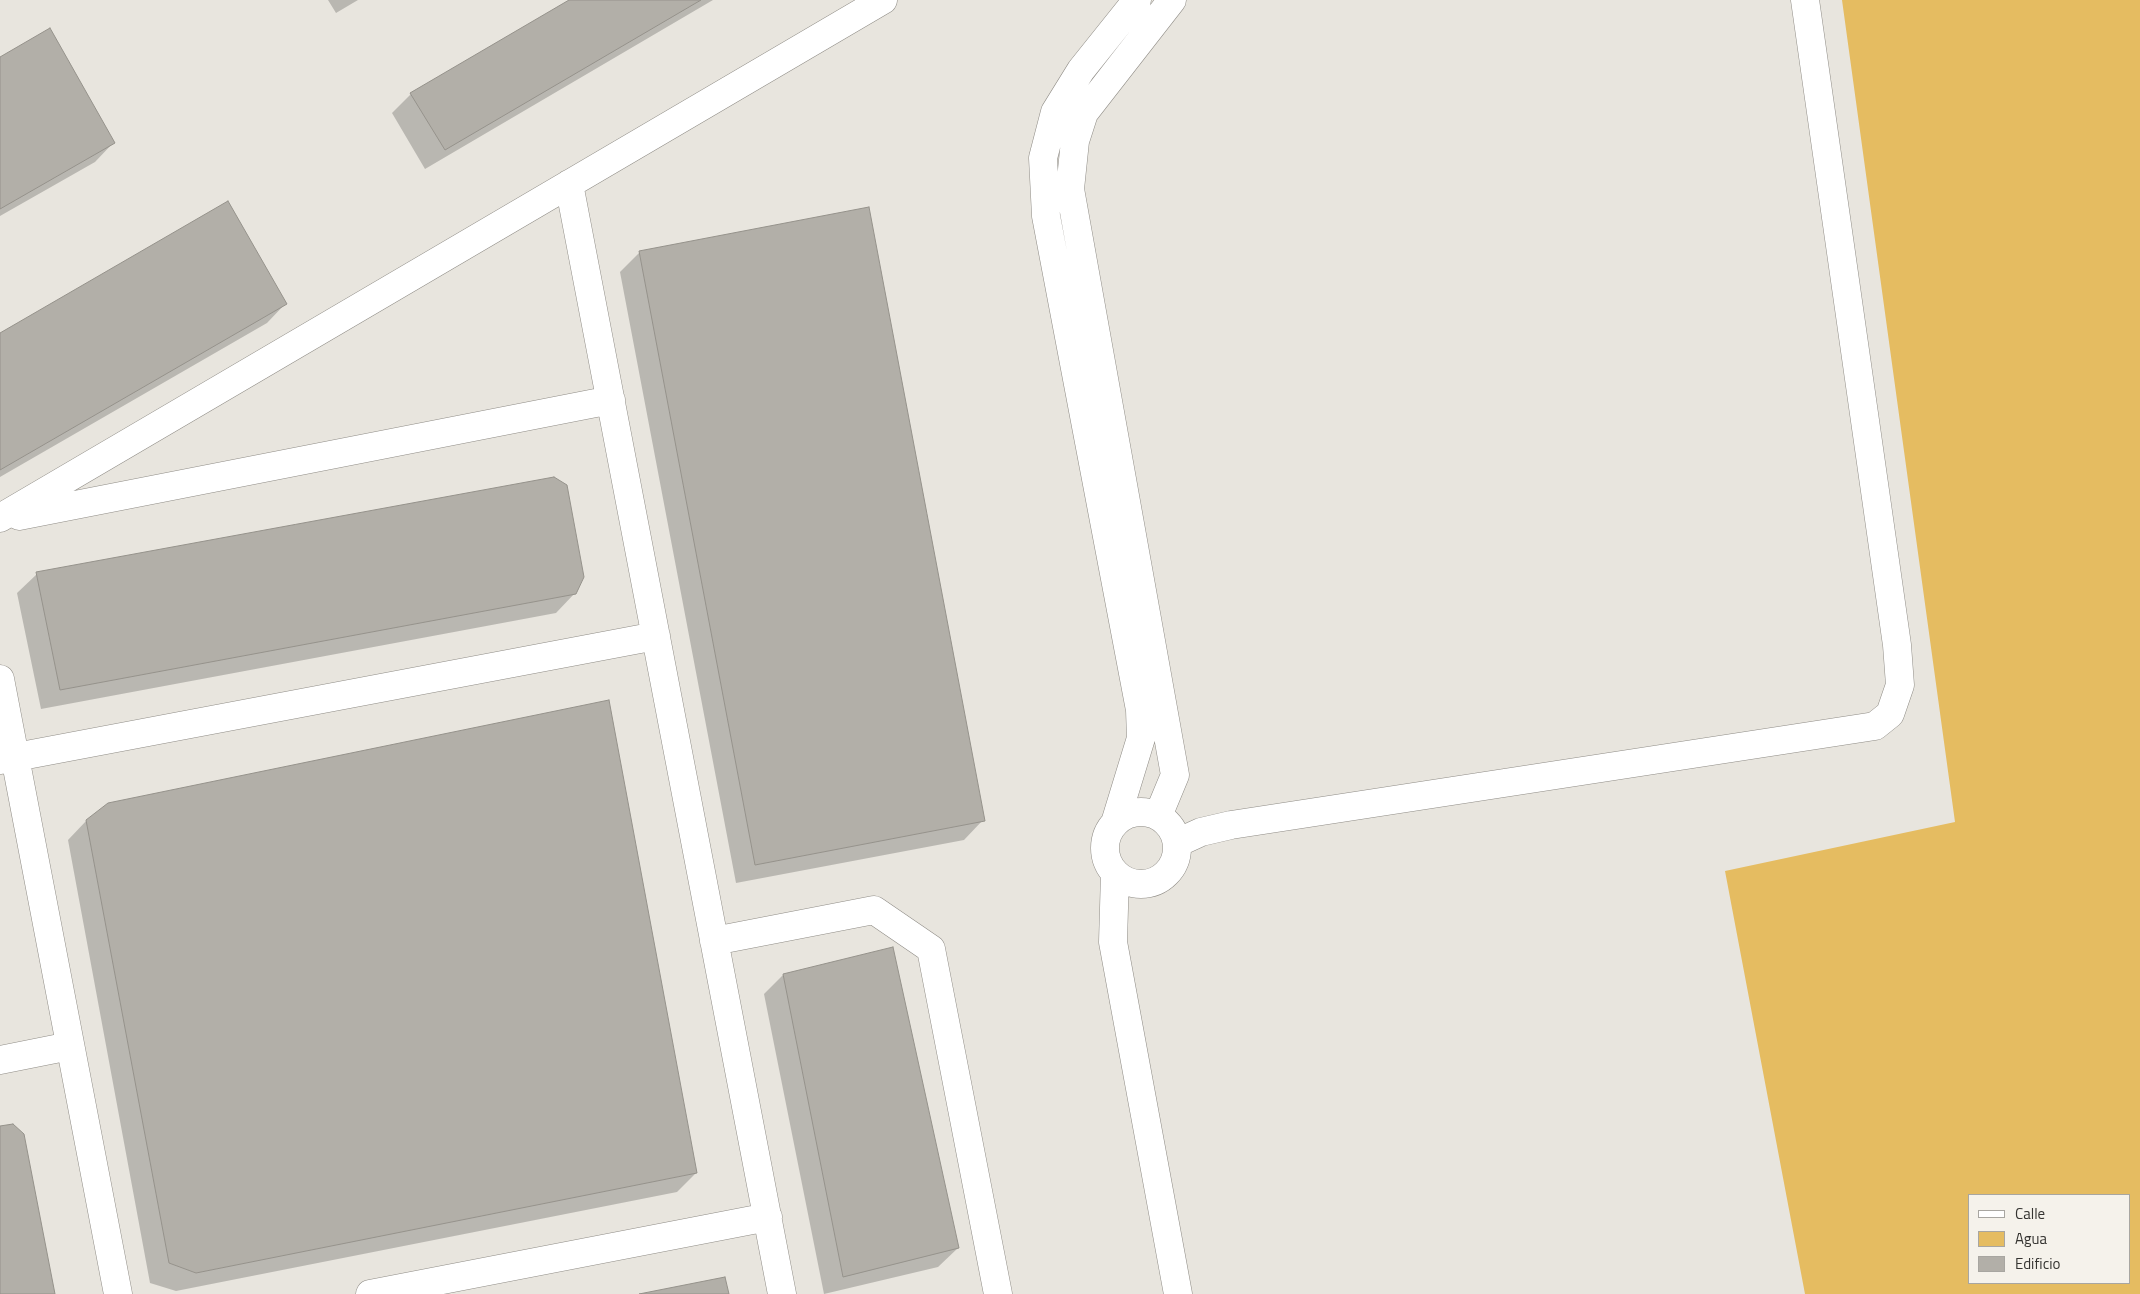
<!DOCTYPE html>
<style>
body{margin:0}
#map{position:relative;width:2140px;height:1294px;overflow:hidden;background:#e8e5de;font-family:"Titillium Web",sans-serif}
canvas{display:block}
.legend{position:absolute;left:1968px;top:1194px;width:162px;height:90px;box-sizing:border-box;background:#f5f2eb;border:1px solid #a8a6a1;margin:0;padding:6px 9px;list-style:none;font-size:15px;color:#353431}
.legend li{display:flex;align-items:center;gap:10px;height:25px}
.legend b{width:25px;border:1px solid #a8a6a1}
</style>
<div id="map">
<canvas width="2140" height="1294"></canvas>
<ul class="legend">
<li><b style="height:6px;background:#fff"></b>Calle</li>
<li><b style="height:14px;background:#e5bc61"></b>Agua</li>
<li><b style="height:14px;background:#b2afa8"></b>Edificio</li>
</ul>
</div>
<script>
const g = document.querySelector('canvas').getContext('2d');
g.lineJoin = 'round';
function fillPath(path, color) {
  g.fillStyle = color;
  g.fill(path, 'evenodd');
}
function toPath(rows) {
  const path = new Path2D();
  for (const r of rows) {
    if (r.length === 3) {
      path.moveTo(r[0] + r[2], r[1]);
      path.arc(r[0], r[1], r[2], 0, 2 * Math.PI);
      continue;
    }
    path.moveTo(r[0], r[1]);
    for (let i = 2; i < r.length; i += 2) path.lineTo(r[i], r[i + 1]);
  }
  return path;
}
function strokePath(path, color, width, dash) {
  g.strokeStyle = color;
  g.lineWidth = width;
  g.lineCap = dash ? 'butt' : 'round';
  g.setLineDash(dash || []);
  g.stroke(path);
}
fillPath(toPath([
 [1842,0,2140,0,2140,1294,1805,1294,1725,871,1955,822],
 [1969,1195,2129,1195,2129,1283,1969,1283]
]), '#e5bc61');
fillPath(toPath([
 [328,0,358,0,336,13],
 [572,0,713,0,425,169,392,113,411,94],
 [0,59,114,142,95,162,0,216],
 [640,252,983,820,964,840,736,883,620,272],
 [286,303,267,323,0,477,0,335],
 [37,574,575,593,556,613,41,709,17,593],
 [87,820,696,1173,677,1192,176,1291,150,1283,68,840],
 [783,975,958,1248,938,1267,824,1294,764,994]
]), '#0003');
const building = toPath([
 [569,0,701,0,445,150,410,93,569,0],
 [50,28,115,143,0,209,0,57,50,28],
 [228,201,287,304,0,470,0,333,228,201],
 [869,207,985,821,755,865,639,251,869,207],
 [554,477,567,485,584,577,576,594,60,690,36,572,554,477],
 [609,700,697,1173,196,1273,169,1263,86,820,108,803,609,700],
 [893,947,959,1248,843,1277,783,974,893,947],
 [13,1124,24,1134,55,1294,0,1294,0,1126,13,1124],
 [725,1277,729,1294,639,1294,725,1277]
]);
fillPath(building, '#b2afa8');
strokePath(building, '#95928b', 1);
const minor = toPath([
 [569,184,782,1294],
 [19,516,611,400],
 [0,518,883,0],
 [0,679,118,1294],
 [0,760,656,636],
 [1141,848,36],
 [1158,816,1175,775,1070,189,1075,141,1084,113,1172,0],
 [1115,823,1141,738,1140,710,1046,216,1043,158,1055,112,1081,70,1137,0],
 [1177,843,1201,832,1231,825,1875,726,1890,714,1900,685,1897,645,1805,0],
 [1115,874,1113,942,1178,1294],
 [714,941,874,910,931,949,998,1294],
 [0,1060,70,1046],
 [370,1294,768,1217]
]);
strokePath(minor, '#8f8c86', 29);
strokePath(minor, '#fff', 28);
</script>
